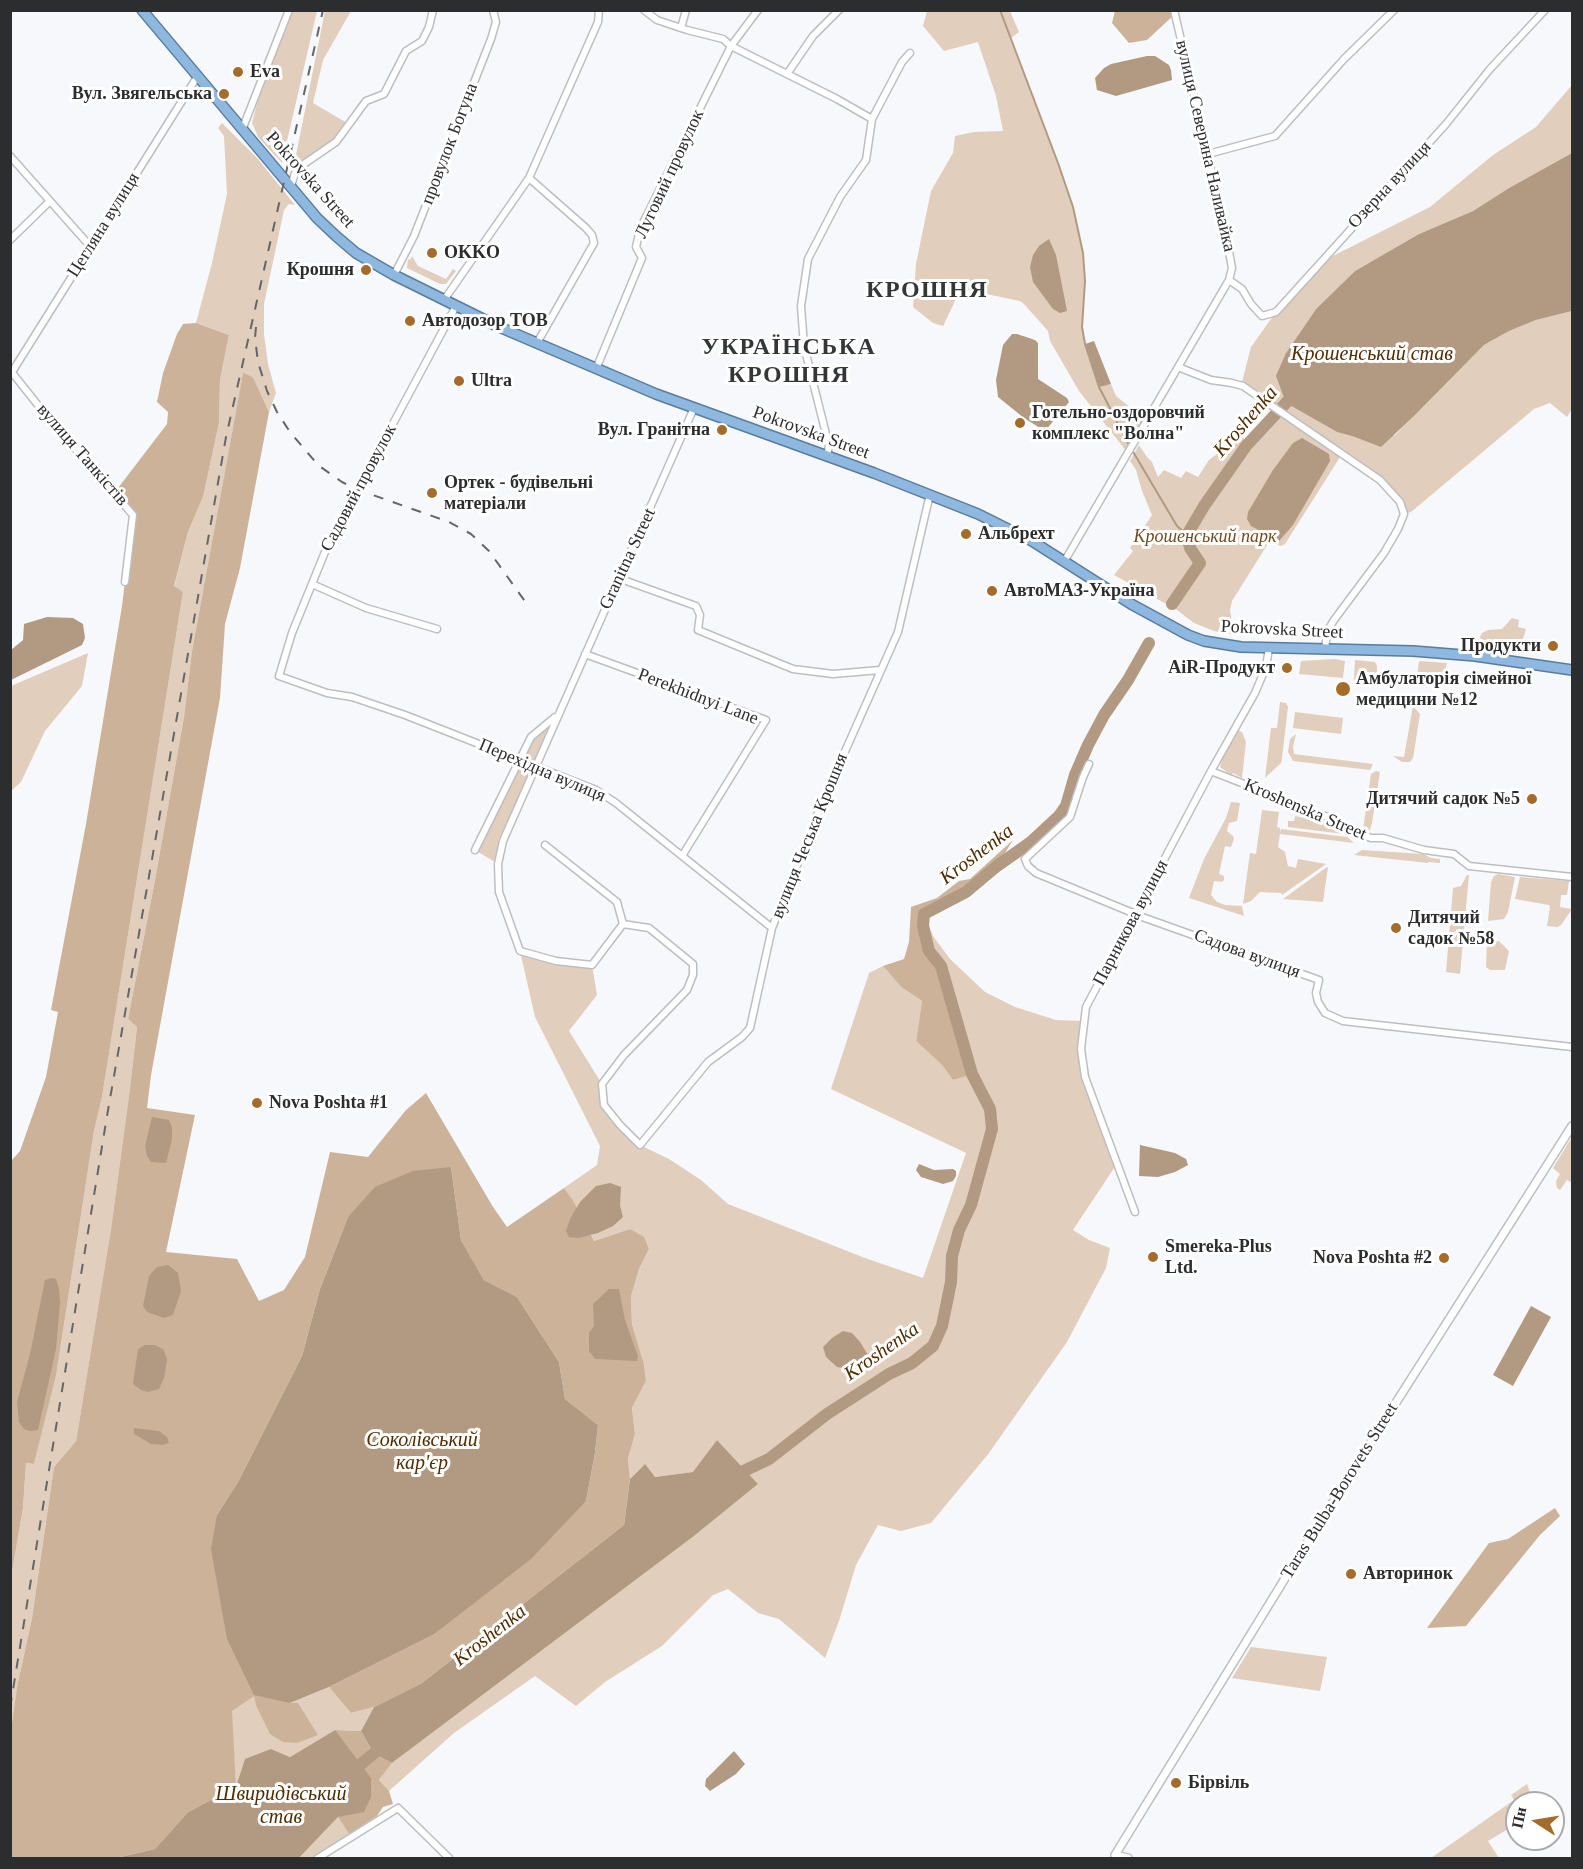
<!DOCTYPE html>
<meta charset="utf-8">
<style>
body{margin:0}
#map{position:relative;width:1583px;height:1869px;overflow:hidden;background:#f6f8fb;font-family:"Times New Roman",serif}
canvas{display:block}
.frame{position:absolute;inset:0;border:12px solid #2c2d2e;pointer-events:none}
.north{position:absolute;left:1505px;top:1791px;width:60px;height:60px;box-sizing:border-box;background:#fff;border:2px solid #ababab;border-radius:50%;rotate:282deg;font-size:16px;font-weight:700;line-height:24px;text-align:center;color:#2c2d2e}
.north::after{content:'';display:block;margin:auto;width:21px;height:27px;background:#a46b2a;clip-path:polygon(50% 0,100% 100%,50% 72%,0 100%)}
</style>
<div id="map">
<canvas width="1583" height="1869"></canvas>
<div class="frame"></div>
<div class="north">Пн</div>
</div>
<script>
const g = document.querySelector('canvas').getContext('2d');
g.lineJoin = 'round';
function fillPath(path, color) {
  g.fillStyle = color;
  g.fill(path, 'evenodd');
}
function toPath(rows) {
  const path = new Path2D();
  for (const r of rows) {
    path.moveTo(r[0], r[1]);
    for (let i = 2; i < r.length; i += 2) path.lineTo(r[i], r[i + 1]);
  }
  return path;
}
function strokePath(path, color, width, dash) {
  g.strokeStyle = color;
  g.lineWidth = width;
  g.lineCap = dash ? 'butt' : 'round';
  g.setLineDash(dash || []);
  g.stroke(path);
}
function label(font, color, halo, rows, align = 'center') {
  g.font = font + ' "Times New Roman",serif';
  g.lineWidth = 6;
  g.setLineDash([]);
  g.textBaseline = 'middle';
  g.strokeStyle = halo;
  g.fillStyle = color;
  for (const [text, x, y, turn = 0] of rows) {
    g.save();
    g.translate(x, y);
    g.rotate((+turn || 0) * Math.PI / 180);
    g.textAlign = isNaN(turn) ? turn : align;
    if (halo) g.strokeText(text, 0, 0);
    g.fillText(text, 0, 0);
    g.restore();
  }
}
fillPath(toPath([
 [292,11,317,11,282,163,258,137,252,123,258,100],
 [325,11,351,11,323,60,313,103,347,123,329,145,296,165,293,170],
 [927,11,1010,11,1019,32,1011,38,1058,163,1073,207,1083,253,1085,281,1082,327,1089,358,1099,386,1111,384,1116,396,1146,420,1127,452,1079,391,1050,341,1048,331,1024,304,1020,301,967,290,956,299,943,326,933,323,913,307,916,264,931,191,953,153,955,136,974,132,1003,131,996,96,978,42,944,51,923,26],
 [1572,85,1572,153,1509,188,1473,211,1419,234,1355,271,1316,309,1286,353,1286,403,1337,432,1355,437,1395,435,1484,345,1509,331,1536,320,1572,311,1572,409,1567,417,1550,403,1534,409,1411,512,1404,514,1402,508,1380,480,1342,454,1285,544,1281,546,1269,542,1232,601,1230,610,1234,635,1214,631,1194,623,1177,610,1114,575,1133,551,1130,548,1152,515,1142,491,1136,470,1130,461,1139,445,1147,457,1152,462,1158,477,1164,470,1181,478,1186,471,1198,477,1209,460,1227,446,1236,432,1245,440,1258,429,1275,408,1242,382,1251,347,1276,312,1319,263,1430,207,1493,155,1536,127],
 [222,123,258,159,295,205,289,204,284,210,264,304,264,334,268,364,276,393,269,412,253,377,243,374,192,651,184,717,155,880,128,1019,137,1027,130,1088,111,1229,76,1441,54,1467,32,1618,17,1687,11,1730,11,1578,23,1508,26,1463,34,1464,56,1376,94,1131,102,1097,183,592,174,587,188,532,203,497,219,423,220,380,229,335,196,323,212,263,227,194,224,136,218,128],
 [412,256,418,266,446,279,453,269,456,271,446,284,440,284,407,268,408,259,410,260],
 [1512,618,1519,620,1518,627,1526,629,1520,648,1482,643,1480,637,1482,633,1488,630,1502,629],
 [88,653,82,686,45,731,21,782,11,791,11,686],
 [1335,659,1345,661,1343,678,1299,674,1301,661],
 [1355,660,1375,662,1377,666,1377,681,1354,680],
 [1419,662,1420,661,1447,663,1444,674,1440,677,1417,675],
 [1280,702,1286,703,1288,707,1282,758,1281,763,1265,778,1271,728,1277,728],
 [1413,706,1420,714,1413,758,1410,762,1402,762,1393,756,1404,757],
 [1295,712,1343,718,1341,734,1293,728],
 [553,728,503,841,498,864,475,850,531,737],
 [1237,730,1242,732,1246,742,1242,778,1233,773,1231,775,1220,767,1222,760],
 [1296,734,1293,747,1294,754,1373,764,1370,770,1293,761,1288,752,1290,739],
 [1376,771,1380,772,1372,823,1370,830,1366,831,1363,830,1371,774],
 [1231,802,1240,803,1237,821,1229,823,1227,831,1233,836,1234,839,1231,847,1225,846,1219,874,1224,876,1224,880,1222,882,1214,881,1211,895,1217,902,1225,905,1242,906,1244,916,1189,898,1204,859,1226,818],
 [1262,810,1279,812,1277,827,1280,828,1280,833,1281,829,1347,837,1354,843,1280,834,1278,847,1285,852,1288,866,1296,868,1298,859,1326,864,1282,895,1281,893,1260,892,1251,901,1243,904,1250,853,1256,854],
 [1295,816,1320,821,1344,834,1288,827,1288,821,1294,821],
 [1362,850,1423,854,1431,858,1440,859,1440,863,1428,862,1428,863,1354,855],
 [1328,867,1323,902,1283,899,1327,867],
 [1498,874,1515,877,1508,912,1504,919,1488,921,1491,882,1494,876],
 [1467,875,1469,875,1460,974,1446,972,1453,888,1461,886],
 [1520,877,1569,881,1567,895,1561,895,1560,907,1572,909,1561,925,1557,927,1547,926,1550,907,1549,905,1515,899],
 [924,914,933,936,950,959,985,992,1015,1007,1056,1020,1083,1021,1085,1077,1118,1162,1073,1230,1089,1240,1110,1248,1106,1268,1067,1342,989,1453,931,1523,901,1531,878,1525,856,1565,839,1621,825,1658,779,1619,758,1613,728,1589,713,1595,662,1646,605,1682,576,1706,535,1676,454,1733,389,1791,379,1780,392,1763,694,1536,758,1484,717,1440,694,1472,655,1477,644,1465,630,1479,628,1459,635,1434,632,1408,646,1381,644,1364,632,1324,631,1295,639,1269,649,1249,630,1229,594,1241,573,1200,564,1188,597,1165,600,1146,535,1017,520,951,556,961,592,965,597,995,569,1031,602,1084,604,1105,640,1145,669,1159,701,1180,728,1204,865,1258,923,1278,966,1153,831,1089,869,973,883,966,901,987,922,1001,916,1041,942,1065,953,1080,972,1073,941,966,929,951,923,926],
 [1487,941,1499,941,1509,951,1505,970,1490,970,1486,967],
 [1572,1137,1572,1183,1567,1180,1560,1190,1557,1188,1556,1181,1560,1174,1553,1168],
 [1251,1647,1327,1657,1320,1691,1232,1678],
 [329,1687,351,1713,374,1707,361,1731,335,1730,290,1757,271,1749,236,1787,231,1711,254,1695,256,1706,270,1733,297,1743,317,1734,298,1704,290,1703],
 [1527,1784,1534,1803,1517,1803,1517,1818,1512,1822,1513,1826,1488,1841,1499,1858,1431,1858,1514,1800,1511,1795],
 [338,1817,349,1834,314,1858,299,1858]
]), '#e2cebc');
fillPath(toPath([
 [1115,11,1174,11,1175,14,1147,40,1129,43,1112,23],
 [196,323,229,335,220,380,219,423,203,497,188,532,174,586,183,592,102,1097,94,1131,56,1376,34,1464,26,1463,23,1508,11,1578,11,1161,20,1151,46,1077,58,1012,51,1010,86,824,122,606,133,515,115,492,167,424,168,412,157,402,163,373,177,334,183,324],
 [243,373,253,377,269,412,240,568,225,624,220,698,151,1075,147,1108,195,1115,166,1252,237,1259,259,1301,284,1290,305,1257,330,1152,368,1157,406,1110,426,1093,493,1207,507,1227,564,1188,573,1200,594,1241,630,1229,644,1237,649,1249,639,1269,631,1296,632,1324,644,1364,646,1381,632,1408,635,1434,628,1459,630,1479,624,1525,422,1683,374,1707,351,1713,329,1687,433,1635,586,1501,595,1453,598,1425,565,1399,559,1362,517,1297,484,1280,461,1240,451,1167,348,1217,320,1289,302,1356,238,1482,217,1515,290,1703,298,1703,318,1735,297,1743,283,1742,270,1734,256,1706,254,1696,232,1711,236,1787,188,1812,155,1849,116,1858,11,1858,11,1730,17,1687,32,1618,54,1467,76,1441,111,1229,130,1088,137,1027,128,1019,155,880,184,717,192,651],
 [1013,840,997,866,966,892,924,914,923,926,929,951,941,966,972,1074,953,1080,942,1065,916,1041,922,1001,901,987,883,966,904,959,909,942,911,907,937,898,959,881,970,879],
 [1555,1508,1560,1516,1540,1535,1466,1626,1427,1628,1489,1543,1508,1539],
 [335,1730,361,1731,374,1754,392,1763,379,1780,389,1791,393,1804,383,1807,377,1816,349,1834,338,1817]
]), '#ccb299');
fillPath(toPath([
 [1147,56,1155,56,1169,65,1171,70,1172,80,1116,96,1097,90,1095,78,1104,68,1111,64],
 [1572,153,1572,311,1536,320,1509,331,1484,345,1414,416,1381,447,1355,437,1337,432,1286,403,1276,376,1286,353,1316,309,1355,271,1419,234,1473,211,1509,188],
 [1049,239,1056,255,1067,311,1060,313,1053,309,1033,282,1030,267,1033,255,1039,246],
 [1012,334,1017,334,1035,340,1038,343,1038,379,1067,398,1069,402,1045,431,1024,418,998,397,996,380,1003,345],
 [1094,341,1111,384,1099,387,1085,344],
 [1302,438,1329,454,1330,461,1293,525,1279,541,1251,526,1247,519,1248,512,1273,470,1293,443],
 [47,617,73,618,83,624,85,638,82,645,11,680,11,650,23,640,24,624],
 [152,1117,169,1120,172,1127,172,1139,166,1163,151,1162,147,1156,145,1146],
 [1140,1145,1175,1153,1186,1159,1188,1165,1175,1172,1158,1177,1139,1176],
 [919,1164,934,1170,953,1169,956,1171,956,1176,953,1181,943,1184,921,1177,916,1170],
 [451,1167,461,1240,484,1280,517,1297,559,1362,565,1399,598,1425,595,1453,586,1501,531,1559,433,1635,329,1687,290,1703,254,1695,227,1639,211,1549,217,1515,238,1482,302,1356,320,1289,348,1217,375,1187,413,1171],
 [610,1183,621,1187,620,1206,623,1217,613,1226,598,1233,578,1238,569,1237,566,1231,570,1219,580,1202,596,1186],
 [168,1265,178,1273,181,1291,173,1315,164,1318,147,1312,143,1306,149,1276,157,1267],
 [52,1278,56,1279,59,1289,60,1303,56,1349,38,1430,30,1431,24,1429,19,1422,17,1402,30,1354,45,1280],
 [609,1289,619,1289,625,1320,638,1356,637,1361,595,1359,589,1351,589,1333,594,1326,593,1304],
 [1531,1306,1551,1317,1513,1386,1493,1375],
 [843,1331,852,1333,860,1342,868,1355,867,1364,848,1369,837,1367,826,1357,823,1347,832,1338],
 [145,1345,155,1345,164,1350,167,1360,164,1378,159,1389,148,1392,141,1390,133,1384,138,1349],
 [134,1428,159,1431,167,1437,169,1443,163,1445,151,1444,134,1434],
 [717,1440,758,1484,694,1536,392,1763,374,1754,361,1731,374,1707,422,1683,624,1525,630,1479,645,1464,655,1477,693,1472],
 [335,1730,371,1778,371,1797,364,1812,338,1817,299,1858,116,1858,155,1849,188,1812,236,1787,245,1759,271,1749,290,1757],
 [734,1751,745,1764,736,1774,710,1791,705,1786,706,1779]
]), '#b29981');
strokePath(toPath([
 [1000,10,1058,163,1073,207,1083,253,1085,281,1082,327,1085,344,1099,387,1129,445],
 [1132,450,1177,526,1187,535]
]), '#b29981', 2);
strokePath(toPath([
 [1172,604,1200,563,1190,548,1187,535,1204,506,1246,446,1297,391],
 [731,1477,769,1459,827,1414,889,1374,912,1363,933,1346,942,1326,951,1282,952,1256,959,1230,971,1205,992,1129,990,1109,972,1074,941,966,929,951,923,926,924,914,966,892,997,866,1031,842,1059,816,1066,806,1075,775,1088,745,1104,715,1128,680,1149,643],
 [348,1775,385,1744]
]), '#b29981', 12);
const minor = toPath([
 [644,10,657,20,687,30,723,39,731,46,837,99,872,119],
 [681,28,686,10],
 [787,74,813,36,839,10],
 [242,130,289,10],
 [1208,154,1275,136,1344,59,1394,10],
 [10,156,90,246],
 [529,178,586,228,592,235,594,243,537,343],
 [291,186,295,173,301,166,336,142,366,101,384,94,406,51,422,41,429,27,433,10],
 [10,240,50,201],
 [394,275,414,236,491,39,496,22,493,10],
 [1229,280,1242,289,1251,304,1262,316,1276,312,1446,124,1490,69,1545,10],
 [444,300,529,178,598,22,599,10],
 [456,306,327,547,292,633,279,676,327,693,352,697,405,715,596,790,616,803,772,928],
 [1178,367,1211,380,1232,383,1243,386,1380,480,1400,502,1404,514,1398,529,1384,553,1334,620,1327,632,1325,650],
 [596,369,642,258,636,247,640,229,731,46,758,10],
 [10,370,45,414,133,515,125,582],
 [12,372,197,77],
 [827,456,829,446,804,346,801,306,808,259,840,197,866,160,872,119,902,62,910,53],
 [1064,562,1229,280,1232,268,1224,225,1174,10],
 [618,578,696,606,700,615,698,630,793,669,833,674,880,670],
 [312,584,366,608,437,629],
 [585,654,766,720,682,856],
 [1089,764,1083,777,1070,817,1025,859,1028,866,1036,873,1145,918,1319,980,1316,993,1318,1002,1325,1013,1343,1021,1572,1047],
 [1211,771,1262,791,1297,808,1329,817,1353,831,1371,838,1383,838,1424,850,1454,854,1469,866,1572,877],
 [545,845,617,902,623,924,649,928,693,964,693,975,687,990,624,1055,602,1084,604,1105,620,1125,640,1145,708,1062,742,1037,750,1028,772,928,819,810,898,632,930,494],
 [475,850,531,737,555,717],
 [623,924,592,965,556,961,520,951,499,892,498,864,503,841,514,816,694,408],
 [1135,1212,1085,1077,1081,1049,1086,1007,1211,771,1255,693,1266,667,1269,648],
 [318,1858,398,1808,449,1858]
]);
const tertiary = toPath([
 [1128,1858,1115,1855,1308,1541,1572,1126]
]);
const trunk = toPath([
 [142,10,317,218,336,236,356,253,394,275,497,326,656,394,874,473,978,514,1032,541,1131,604,1188,635,1204,641,1241,647,1413,651,1475,656,1572,670]
]);
strokePath(minor, '#bcbec1', 9);
strokePath(tertiary, '#bcbec1', 10);
strokePath(trunk, '#5a7c9c', 12);
strokePath(minor, '#fff', 6);
strokePath(tertiary, '#fff', 7);
strokePath(trunk, '#8eb8df', 9);
strokePath(toPath([
 [256,327,255,338,258,362,267,391,277,412,290,432,318,465,342,482,356,489,449,522,471,534,489,551,529,607],
 [10,1708,107,1116,226,437,323,10]
]), '#656668', 2, [10, 10]);
for (const [x, y, r, color] of [
 [238,72,6,"#a46b2a"],
 [224,94,6,"#a46b2a"],
 [432,253,6,"#a46b2a"],
 [366,270,6,"#a46b2a"],
 [410,321,6,"#a46b2a"],
 [459,381,6,"#a46b2a"],
 [1020,423,6,"#a46b2a"],
 [722,430,6,"#a46b2a"],
 [432,493,6,"#a46b2a"],
 [966,534,6,"#a46b2a"],
 [992,591,6,"#a46b2a"],
 [1553,646,6,"#a46b2a"],
 [1287,668,6,"#a46b2a"],
 [1343,689,8,"#a46b2a"],
 [1532,799,6,"#a46b2a"],
 [1396,928,6,"#a46b2a"],
 [257,1103,6,"#a46b2a"],
 [1153,1257,6,"#a46b2a"],
 [1444,1258,6,"#a46b2a"],
 [1351,1574,6,"#a46b2a"],
 [1176,1783,6,"#a46b2a"]
]) {
  const dot = new Path2D();
  dot.arc(x, y, r, 0, 2 * Math.PI);
  g.fillStyle = color;
  g.fill(dot);
  strokePath(dot, '#fff', 2);
}
label('bold 18px', '#2c2d2e', '#fff', [
 ["Eva",250,72],
 ["Вул. Звягельська",212,94,"right"],
 ["OKKO",444,253],
 ["Крошня",354,270,"right"],
 ["Автодозор ТОВ",422,321],
 ["Ultra",471,381],
 ["Готельно-оздоровчий",1032,413],
 ["комплекс \"Волна\"",1032,434],
 ["Вул. Гранітна",710,430,"right"],
 ["Ортек - будівельні",444,483],
 ["матеріали",444,504],
 ["Альбрехт",978,534],
 ["АвтоМАЗ-Україна",1004,591],
 ["Продукти",1541,646,"right"],
 ["AiR-Продукт",1275,668,"right"],
 ["Амбулаторія сімейної",1356,679],
 ["медицини №12",1356,700],
 ["Дитячий садок №5",1520,799,"right"],
 ["Дитячий",1408,918],
 ["садок №58",1408,939],
 ["Nova Poshta #1",269,1103],
 ["Smereka-Plus",1165,1247],
 ["Ltd.",1165,1268],
 ["Nova Poshta #2",1432,1258,"right"],
 ["Авторинок",1363,1574],
 ["Бірвіль",1188,1783]
], 'left');
label('18px', '#2c2d2e', '#fff', [
 ["провулок Богуна",450,144,-69],
 ["вулиця Северина Наливайка",1205,146,77],
 ["Луговий провулок",670,174,-65],
 ["Pokrovska Street",310,180,48],
 ["Озерна вулиця",1390,185,-47],
 ["Цегляна вулиця",104,225,-58],
 ["Pokrovska Street",811,433,20],
 ["вулиця Танкістів",82,455,49],
 ["Садовий провулок",359,488,-62],
 ["Granitna Street",628,559,-65],
 ["Pokrovska Street",1282,630,3],
 ["Perekhidnyi Lane",698,697,21],
 ["Перехідна вулиця",542,771,23],
 ["Kroshenska Street",1305,810,23],
 ["вулиця Чеська Крошня",810,836,-68],
 ["Парникова вулиця",1131,923,-62],
 ["Садова вулиця",1247,954,20],
 ["Taras Bulba-Borovets Street",1340,1491,-58]
]);
label('italic 18px', '#704b22', '#fff', [
 ["Крошенський парк",1205,537]
]);
label('italic 20px', '#4f2c00', '#fff', [
 ["Крошенський став",1372,355],
 ["Kroshenka",1246,422,-49],
 ["Kroshenka",977,855,-37],
 ["Kroshenka",882,1352,-35],
 ["Соколівський",422,1441],
 ["кар'єр",422,1464],
 ["Kroshenka",490,1636,-38],
 ["Швиридівський",281,1795],
 ["став",281,1818]
]);
g.letterSpacing = '1.5px';
label('bold 24px', '#343638', '#fff', [
 ["КРОШНЯ",927,291],
 ["УКРАЇНСЬКА",789,348],
 ["КРОШНЯ",789,376]
]);
g.letterSpacing = '0px';
</script>
